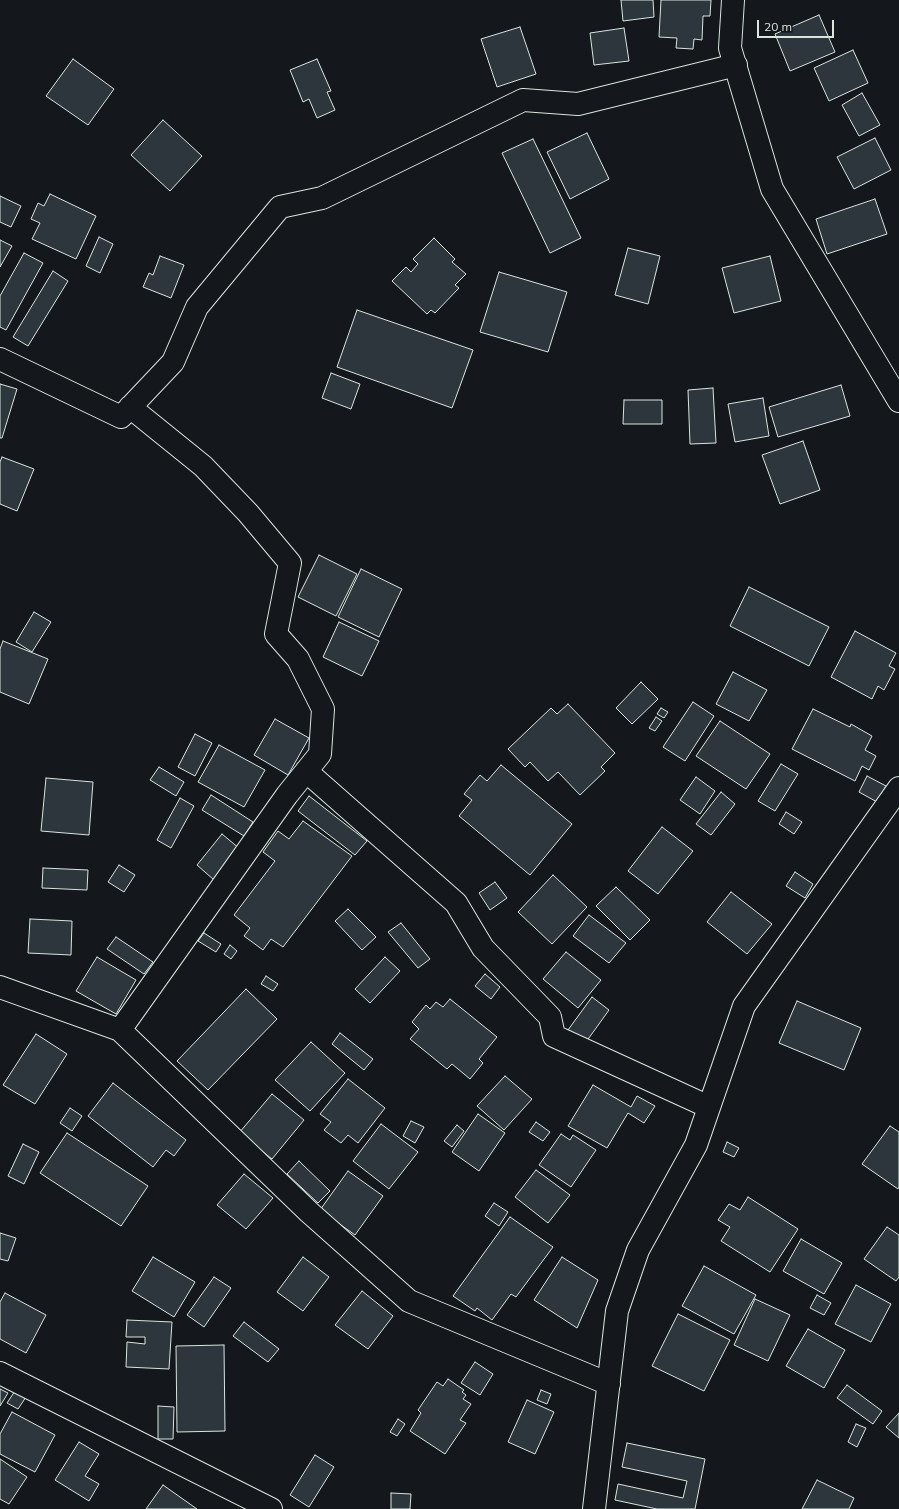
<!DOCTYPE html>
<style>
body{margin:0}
#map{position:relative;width:899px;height:1509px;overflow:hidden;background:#14181c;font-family:Mulish,sans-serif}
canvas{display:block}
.scale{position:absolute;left:757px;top:20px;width:77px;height:18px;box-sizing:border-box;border:2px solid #d8e6dc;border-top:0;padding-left:5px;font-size:12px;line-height:14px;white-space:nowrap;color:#d8e6dc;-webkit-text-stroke:3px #14181c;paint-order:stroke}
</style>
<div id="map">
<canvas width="899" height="1509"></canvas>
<div class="scale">20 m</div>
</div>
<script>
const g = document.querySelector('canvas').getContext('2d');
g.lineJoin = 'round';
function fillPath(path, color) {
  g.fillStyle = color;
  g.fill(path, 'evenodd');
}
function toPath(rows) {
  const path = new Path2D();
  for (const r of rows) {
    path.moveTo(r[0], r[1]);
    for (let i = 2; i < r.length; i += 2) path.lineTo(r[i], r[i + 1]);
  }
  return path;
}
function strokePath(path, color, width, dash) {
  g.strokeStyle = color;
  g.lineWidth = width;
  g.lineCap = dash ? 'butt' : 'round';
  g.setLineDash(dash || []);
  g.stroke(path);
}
const building = toPath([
 [621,0,653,0,654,17,623,21,621,0],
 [661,0,711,0,710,16,703,16,702,40,694,39,693,49,676,48,677,38,659,37,661,0],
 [819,15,835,52,790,71,775,34,819,15],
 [520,27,536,74,497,87,481,39,520,27],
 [624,28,629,61,594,65,590,33,624,28],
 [853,50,868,83,829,101,814,68,853,50],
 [73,59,114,89,88,125,46,96,73,59],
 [317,59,331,91,327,92,335,110,317,118,309,99,303,102,290,70,317,59],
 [862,93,880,125,859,136,842,105,862,93],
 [163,120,202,156,170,191,131,155,163,120],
 [587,133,609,179,570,199,547,152,587,133],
 [875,138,891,170,854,189,837,157,875,138],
 [533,139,581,238,550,253,502,153,533,139],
 [50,194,96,216,76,259,32,239,40,223,31,219,38,203,44,206,50,194],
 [0,196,21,206,11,227,0,222,0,196],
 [875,199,887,234,827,254,816,219,875,199],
 [99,237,113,244,100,273,86,266,99,237],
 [434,238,455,259,452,262,466,274,455,285,459,288,435,313,431,310,427,314,392,281,406,267,411,272,418,264,413,259,434,238],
 [0,240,12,246,0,267,0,240],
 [628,248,660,256,648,304,615,295,628,248],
 [24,253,43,263,6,330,0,327,0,296,24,253],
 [160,256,184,265,171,298,143,287,149,273,153,275,160,256],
 [770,256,781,301,734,313,722,268,770,256],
 [53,271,68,281,28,346,13,337,53,271],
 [499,272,567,292,548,352,480,332,499,272],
 [357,310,473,350,452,408,337,367,357,310],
 [331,373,360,384,351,409,322,398,331,373],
 [0,384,17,389,2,438,0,438,0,384],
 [841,385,850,416,778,437,769,407,841,385],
 [713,388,716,443,690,444,688,390,713,388],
 [763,398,769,436,735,442,728,404,763,398],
 [624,400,662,400,662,424,623,424,624,400],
 [803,441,820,490,780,504,762,455,803,441],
 [2,457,34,469,17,511,0,504,0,462,2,457],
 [319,555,357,574,336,616,298,597,319,555],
 [361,569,402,589,379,637,338,617,361,569],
 [749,587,829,627,809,666,730,626,749,587],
 [34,612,51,622,32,652,16,642,34,612],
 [339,622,379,641,362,676,323,657,339,622],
 [855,631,896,653,889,666,895,669,884,690,878,686,872,699,831,677,855,631],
 [3,641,48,659,29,704,0,692,0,649,3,641],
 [733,672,767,690,749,721,716,704,733,672],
 [641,682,658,699,632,724,616,708,641,682],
 [693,702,714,716,685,761,663,747,693,702],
 [568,704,615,753,601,767,605,771,580,795,558,772,548,781,530,762,525,767,508,749,551,708,557,714,568,704],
 [661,708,668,712,664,718,657,714,661,708],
 [813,709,850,727,851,724,872,736,865,750,876,756,869,770,862,766,855,781,792,749,813,709],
 [656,717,662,721,655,731,649,728,656,717],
 [275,719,309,738,288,775,254,755,275,719],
 [720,721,770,754,746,789,696,756,720,721],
 [195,734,212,743,195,776,178,767,195,734],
 [219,745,265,770,244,807,198,782,219,745],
 [781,764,798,774,775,811,758,801,781,764],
 [501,765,572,824,530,875,459,816,472,800,464,794,480,775,487,781,501,765],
 [159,767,184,782,176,796,150,780,159,767],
 [867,776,886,786,877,802,859,792,867,776],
 [696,777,715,791,700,814,680,800,696,777],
 [46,778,93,782,89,835,41,831,46,778],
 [721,792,735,804,711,835,696,824,721,792],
 [211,795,253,822,244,836,202,810,211,795],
 [309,796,367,841,355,855,298,811,309,796],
 [180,798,194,806,171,848,157,840,180,798],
 [786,812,802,822,794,834,779,824,786,812],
 [303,821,352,856,283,947,271,939,263,950,244,936,250,928,234,915,275,861,263,852,278,831,289,839,303,821],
 [662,827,693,851,658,894,628,871,662,827],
 [222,834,240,849,214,880,197,865,222,834],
 [119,865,135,875,124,892,108,882,119,865],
 [43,868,88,870,87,890,42,888,43,868],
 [795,872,813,884,805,898,786,886,795,872],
 [553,875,587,907,552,944,518,912,553,875],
 [495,882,507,898,490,910,479,893,495,882],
 [616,887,650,920,630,940,596,906,616,887],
 [731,892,772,924,747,954,707,922,731,892],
 [348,909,376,937,362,950,335,921,348,909],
 [589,915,626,943,609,963,573,936,589,915],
 [30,919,72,921,71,955,28,953,30,919],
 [401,923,430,959,418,968,388,932,401,923],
 [204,933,221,944,216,952,198,941,204,933],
 [116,937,153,962,144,974,107,949,116,937],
 [230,945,237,951,231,959,224,954,230,945],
 [566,952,601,980,578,1008,543,979,566,952],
 [97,957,136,980,116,1014,76,991,97,957],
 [385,957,400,971,370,1003,355,989,385,957],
 [485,974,500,987,491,999,475,986,485,974],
 [266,976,278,984,273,991,261,984,266,976],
 [246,989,277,1019,208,1090,177,1061,246,989],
 [592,997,609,1010,586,1042,568,1030,592,997],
 [450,999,497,1037,479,1059,483,1063,470,1079,452,1064,447,1069,410,1039,419,1029,412,1022,426,1005,430,1009,436,1002,443,1007,450,999],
 [797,1001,861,1028,844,1070,779,1043,797,1001],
 [340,1033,373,1059,364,1070,332,1044,340,1033],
 [36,1034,67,1054,35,1104,3,1085,36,1034],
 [311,1042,345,1073,310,1111,275,1080,311,1042],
 [505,1076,532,1099,504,1130,477,1106,505,1076],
 [348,1079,385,1108,358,1143,348,1135,341,1143,324,1130,331,1122,320,1114,348,1079],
 [113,1083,186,1140,174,1156,166,1150,153,1167,88,1116,113,1083],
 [593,1085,631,1107,637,1096,655,1106,644,1123,628,1113,607,1148,568,1126,593,1085],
 [272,1094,304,1120,272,1159,239,1133,272,1094],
 [70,1108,82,1116,72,1131,60,1123,70,1108],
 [478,1114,505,1133,479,1171,452,1152,478,1114],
 [411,1121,424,1127,415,1143,403,1136,411,1121],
 [536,1122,550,1132,543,1141,529,1132,536,1122],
 [381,1124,418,1152,389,1189,353,1161,381,1124],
 [457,1125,464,1131,452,1147,444,1141,457,1125],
 [890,1126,899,1132,899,1187,898,1189,862,1164,890,1126],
 [67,1133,148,1186,121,1226,40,1173,67,1133],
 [561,1134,570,1140,573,1135,596,1150,571,1187,539,1165,561,1134],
 [727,1142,739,1148,734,1157,723,1152,727,1142],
 [23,1144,39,1152,24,1184,8,1176,23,1144],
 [299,1161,330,1191,318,1203,287,1174,299,1161],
 [536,1170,570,1195,548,1223,515,1197,536,1170],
 [348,1171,383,1196,355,1235,320,1210,348,1171],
 [244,1174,273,1198,246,1229,217,1205,244,1174],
 [748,1197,798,1229,770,1272,721,1241,730,1227,718,1220,729,1204,740,1210,748,1197],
 [494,1203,508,1212,499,1226,485,1216,494,1203],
 [510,1217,553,1247,516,1297,511,1294,492,1320,477,1308,475,1311,453,1296,510,1217],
 [887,1227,899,1235,899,1277,896,1281,864,1259,887,1227],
 [0,1233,16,1238,8,1261,0,1259,0,1233],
 [801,1239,842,1263,824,1294,783,1271,801,1239],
 [153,1257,195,1282,174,1317,132,1291,153,1257],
 [303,1257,329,1277,303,1311,277,1292,303,1257],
 [562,1257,598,1280,577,1328,534,1300,562,1257],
 [704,1266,756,1295,734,1334,682,1306,704,1266],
 [214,1277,231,1288,204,1327,187,1315,214,1277],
 [856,1285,891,1304,871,1342,835,1324,856,1285],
 [362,1291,393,1316,368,1349,335,1325,362,1291],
 [5,1293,46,1315,26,1353,0,1339,0,1302,5,1293],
 [817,1295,831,1303,824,1315,810,1308,817,1295],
 [755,1299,790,1315,768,1361,734,1345,755,1299],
 [678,1314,730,1340,704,1391,652,1366,678,1314],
 [127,1320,172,1322,169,1369,126,1367,127,1342,145,1344,145,1337,126,1337,127,1320],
 [244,1322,279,1349,268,1362,233,1336,244,1322],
 [808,1329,845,1350,824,1388,786,1366,808,1329],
 [224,1345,225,1431,177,1432,176,1346,224,1345],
 [475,1362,493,1374,480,1395,461,1383,475,1362],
 [448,1379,464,1390,462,1392,466,1395,463,1399,471,1404,460,1420,466,1423,445,1454,410,1431,421,1413,418,1410,437,1382,443,1386,448,1379],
 [847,1385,882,1411,873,1424,837,1398,847,1385],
 [17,1388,28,1394,18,1409,7,1403,17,1388],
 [0,1389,8,1393,0,1406,0,1389],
 [541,1390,551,1394,547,1404,537,1400,541,1390],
 [527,1400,554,1412,535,1454,508,1442,527,1400],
 [158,1406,174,1407,173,1439,158,1439,158,1406],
 [12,1412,55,1435,35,1472,0,1454,0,1434,12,1412],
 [899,1413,899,1438,886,1427,899,1413],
 [398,1419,405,1424,397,1436,390,1432,398,1419],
 [856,1424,866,1428,857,1447,848,1442,856,1424],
 [79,1442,99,1454,85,1476,99,1484,89,1501,55,1480,79,1442],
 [627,1443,705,1459,695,1509,657,1509,615,1500,618,1484,683,1498,687,1481,622,1467,627,1443],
 [315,1455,334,1467,309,1507,290,1495,315,1455],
 [0,1459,27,1477,9,1504,0,1499,0,1459],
 [817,1480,854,1498,849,1509,802,1509,817,1480],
 [163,1485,197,1509,146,1509,163,1485],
 [391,1493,411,1494,410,1509,391,1509,391,1493]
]);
fillPath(building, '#2c363c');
strokePath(building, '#d8e6dc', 1);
const minor = toPath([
 [733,0,730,48,772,189,899,401],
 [0,359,121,417,173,362,197,307,280,207,322,198,523,100,578,104,736,65],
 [306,771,456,903,483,948,550,1017,554,1036,709,1107],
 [0,987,120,1030,309,1212,409,1301,609,1384],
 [120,1030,287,795,320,754,323,709,298,659,276,634,290,563,248,513,203,466,130,407],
 [0,1373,271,1509],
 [594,1509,617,1311,638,1250,696,1145,744,1006,899,788]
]);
strokePath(minor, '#d8e6dc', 24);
strokePath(minor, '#14181c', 22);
</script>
